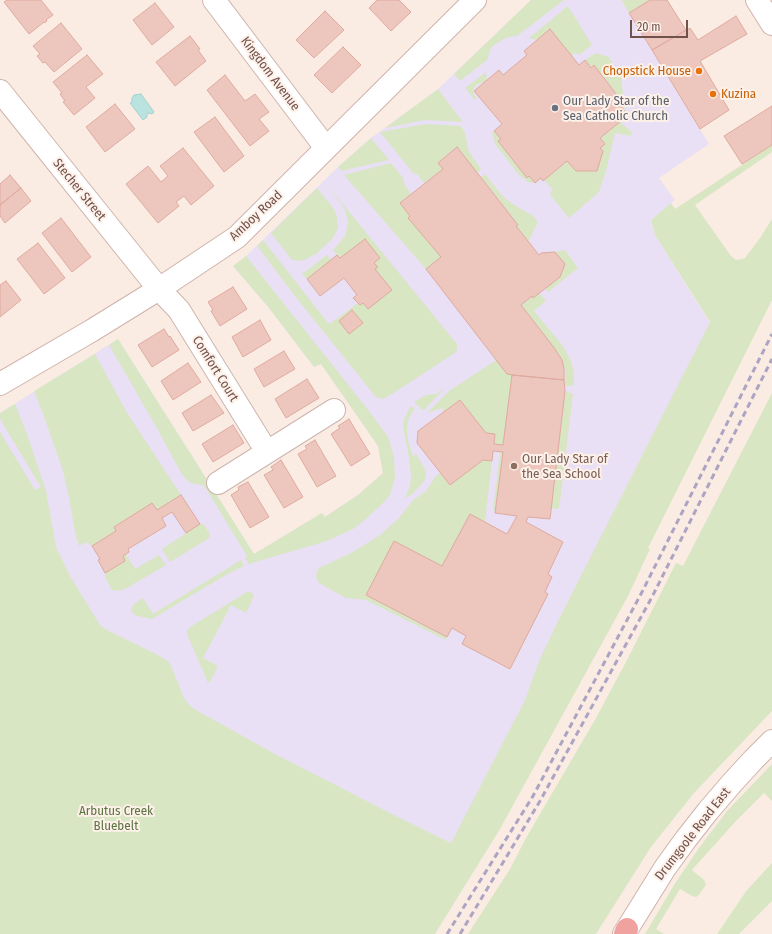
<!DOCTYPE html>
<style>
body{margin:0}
#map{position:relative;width:772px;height:934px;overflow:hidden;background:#faece3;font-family:"Fira Sans Condensed",sans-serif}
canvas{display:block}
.scale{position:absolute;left:630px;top:20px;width:58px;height:18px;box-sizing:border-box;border:2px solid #70514b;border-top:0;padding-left:5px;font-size:12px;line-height:14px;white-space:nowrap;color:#70514b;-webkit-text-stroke:3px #fdf1e9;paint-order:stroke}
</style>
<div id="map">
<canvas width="772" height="934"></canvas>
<div class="scale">20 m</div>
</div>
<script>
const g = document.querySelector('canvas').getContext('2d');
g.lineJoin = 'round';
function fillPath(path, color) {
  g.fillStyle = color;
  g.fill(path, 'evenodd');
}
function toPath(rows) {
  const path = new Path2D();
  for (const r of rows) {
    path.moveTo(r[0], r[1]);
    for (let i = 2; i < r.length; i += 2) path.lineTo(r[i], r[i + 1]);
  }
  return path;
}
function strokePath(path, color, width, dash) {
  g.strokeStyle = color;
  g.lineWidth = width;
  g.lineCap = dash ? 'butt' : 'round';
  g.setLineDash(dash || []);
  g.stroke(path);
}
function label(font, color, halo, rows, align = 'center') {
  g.font = font + ' "Fira Sans Condensed",sans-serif';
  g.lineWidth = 4;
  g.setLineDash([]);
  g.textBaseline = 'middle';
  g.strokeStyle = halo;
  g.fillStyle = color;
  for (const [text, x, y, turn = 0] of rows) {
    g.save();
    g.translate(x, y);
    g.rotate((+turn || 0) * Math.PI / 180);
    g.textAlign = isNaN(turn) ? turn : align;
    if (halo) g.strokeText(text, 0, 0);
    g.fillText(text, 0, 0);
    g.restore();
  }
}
fillPath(toPath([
 [531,0,621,0,709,144,659,178,675,200,651,220,655,235,715,331,416,921,101,642,0,458,0,413,118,339,254,554,322,513,325,517,358,495,383,473,378,446,321,364,314,367,269,308,233,266,243,259,338,167,371,138,437,90]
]), '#e9e0f6');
fillPath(toPath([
 [531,0,564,0,517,36,513,36,506,38,494,45,490,50,487,60,460,81,454,74],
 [621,0,650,0,629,13],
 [568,6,592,45,579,55,575,52,574,54,571,56,537,40,529,38],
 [596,53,609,57,621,77,625,112,620,104,623,102,595,66,591,68,585,60],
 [486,72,487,81,476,85,473,90,473,94,477,98,475,100,465,88],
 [438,89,463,122,425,120,385,128],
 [621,121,622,124,632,132,631,136,615,133,606,171,599,192,569,218,550,195,552,189,544,180,567,161,576,171,597,171,603,151,600,148,605,144,600,138],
 [426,124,461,126,465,133,469,152,481,169,477,173,443,169,424,183,418,175,413,173,380,132],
 [494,131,501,139,498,142,526,177,529,176,535,183,528,182,519,175,495,144,492,133],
 [371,138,389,160,341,171,338,167],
 [772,145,772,152,695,205,731,256,736,260,742,259,745,258,760,238,772,219,772,300,648,548,650,549,628,596,500,829,435,934,0,934,0,432,35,490,41,487,0,419,0,413,15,404,28,437,46,491,56,547,70,576,100,625,105,629,156,654,168,661,171,666,184,698,189,705,196,710,275,754,396,816,451,843,525,700,539,661,560,617,710,322,655,235,651,220,671,203,675,209],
 [391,163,404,179,404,184,411,194,400,203,410,216,409,218,441,257,426,269,344,175],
 [485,174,500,193,506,199,516,206,532,215,538,222,528,242,516,226,518,224,481,177],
 [324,181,457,344,457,350,455,353,392,394,383,399,378,398,375,396,298,300,257,246,263,240,328,323,331,323,358,303,360,305,363,303,368,309,375,269,378,267,374,263,380,258,365,239,340,258,333,250,341,241,345,236,347,228,348,222,345,210,342,205],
 [317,188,330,204,335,211,337,217,338,228,333,238,316,254,304,260,299,261,293,260,291,259,271,233],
 [565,250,578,268,548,292,545,289,560,277,565,264,555,252],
 [327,255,331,260,307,279,302,274],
 [246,256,369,411,388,437,394,457,395,478,390,495,383,503,366,519,353,529,329,540,317,544,279,555,249,564,245,558,247,556,205,487,203,485,194,484,191,483,186,479,181,473,158,430,109,345,118,339,254,554,322,513,325,517,358,495,383,473,378,446,321,364,314,367,269,308,233,266],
 [539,293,546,301,534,311,563,346,571,361,573,369,574,377,574,385,571,386,564,386,565,373,564,368,562,360,555,349,521,305,532,296],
 [95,354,126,411,181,495,157,510,152,503,114,527,116,531,92,546,86,542,79,546,75,532,69,498,63,471,46,422,34,391],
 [496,360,507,373,512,375,503,445,494,444,495,434,486,433,460,400,444,412,442,408,427,413,449,391],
 [445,388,424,410,422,410,414,402,426,395,436,394],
 [565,391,573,394,560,502,559,508,557,509,551,508],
 [772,393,772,711,694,793,651,847,596,934,468,934,510,869,526,838,596,718,627,660,676,563,683,566],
 [411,406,415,409,412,412,408,421,407,430,408,441,413,456,416,454,424,467,426,473,425,480,421,485,411,495,405,498,410,486,411,476,409,457,403,427,404,420,409,409],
 [500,452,503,452,495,511,493,511],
 [483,460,492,461,485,522,470,514,442,566,394,541,366,595,447,637,446,640,366,600,346,598,319,583,316,578,317,570,319,568,353,552,380,535,398,519,414,499,425,492,428,488,435,477,440,473,450,485],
 [200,524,203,524,205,526,210,534,210,537,208,539,170,562,162,549],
 [126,554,135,569,159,555,166,565,127,588,118,591,112,590,105,577,105,573,123,556],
 [241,560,244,566,229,573,152,619,137,616,132,613,131,609,134,604,143,598,153,614],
 [247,592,251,592,254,596,246,613,231,605,203,658,218,666,210,682,208,683,187,634,187,631,190,627],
 [772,764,772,801,764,793,735,822,692,870,704,880,706,885,698,896,696,897,692,896,680,889,656,929,664,934,645,934,674,885,699,848,727,811],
 [772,863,772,901,739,934,717,934,747,890]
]), '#d9e6c3');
const water = toPath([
 [141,94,154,112,152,114,149,113,147,114,147,117,143,120,130,103,132,102,132,98,134,95,141,94]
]);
fillPath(water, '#bae2df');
strokePath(water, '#a1d3d0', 1);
const building = toPath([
 [7,0,41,0,53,15,46,20,47,21,44,23,44,22,29,34,4,2,7,0],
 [377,0,399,0,411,12,391,31,369,8,377,0],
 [650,0,667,0,686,30,652,50,629,13,650,0],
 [155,3,174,27,152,45,133,20,155,3],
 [325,11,344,30,314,58,296,40,325,11],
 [736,16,747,34,700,61,729,110,700,129,652,50,690,28,698,40,736,16],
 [61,23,82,49,54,72,45,62,43,63,37,56,40,54,33,46,61,23],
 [550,29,579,65,585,60,591,68,594,65,623,103,620,104,625,112,618,117,621,121,600,138,605,144,600,148,603,151,597,171,576,171,567,161,543,181,541,178,535,183,529,176,527,178,498,141,501,139,494,131,502,124,474,91,499,70,503,75,527,55,524,51,550,29],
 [190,36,200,49,198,50,206,61,175,86,156,62,190,36],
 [343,47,361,65,332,93,314,75,343,47],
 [87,55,103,74,86,87,95,98,74,115,63,102,65,101,60,94,62,93,53,82,87,55],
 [225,75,245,101,255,94,269,112,259,119,269,131,250,146,207,90,225,75],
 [115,104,135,129,105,152,86,127,115,104],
 [772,106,772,145,742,164,724,136,772,106],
 [215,117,244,156,224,172,194,132,215,117],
 [457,147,518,225,516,226,539,255,541,253,555,252,565,264,560,277,533,298,532,296,521,305,555,349,562,360,564,368,564,380,512,375,507,374,426,269,441,257,408,218,410,216,400,203,443,169,438,163,457,147],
 [183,148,214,186,191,205,184,196,176,202,179,206,158,223,126,184,148,166,161,182,168,176,160,166,183,148],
 [10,175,21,188,0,205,0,184,10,175],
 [21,188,31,201,5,223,0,216,0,205,21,188],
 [61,218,91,257,72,272,42,233,61,218],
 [365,239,380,258,374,263,378,267,375,269,392,290,368,309,363,303,360,305,353,298,357,295,344,278,320,296,307,279,337,255,340,258,365,239],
 [38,243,65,278,44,294,17,259,38,243],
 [6,281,21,300,0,317,0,285,6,281],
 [233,287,247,309,220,326,211,311,213,310,208,302,233,287],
 [352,310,363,323,349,334,339,321,352,310],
 [260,320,271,340,243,357,232,337,260,320],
 [164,329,169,337,170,336,179,350,152,367,138,345,164,329],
 [284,351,295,369,264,387,254,369,284,351],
 [188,363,201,382,173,400,161,381,188,363],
 [512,375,564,380,565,391,550,519,528,517,526,522,563,542,548,574,552,577,545,592,548,594,510,669,462,644,466,636,452,628,447,637,366,595,394,541,442,566,470,514,507,534,517,516,495,513,503,452,493,451,492,461,483,460,450,485,417,443,418,431,460,400,486,433,495,434,494,444,503,445,512,375],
 [307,379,319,398,286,418,275,399,307,379],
 [211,395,224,413,193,431,182,413,211,395],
 [349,419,370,454,351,466,331,434,340,428,338,426,349,419],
 [233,425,244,443,213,462,202,444,233,425],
 [315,440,336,476,317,487,298,454,307,449,305,446,315,440],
 [281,460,303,497,284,508,264,475,273,470,271,467,281,460],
 [248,482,269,517,250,528,231,495,239,490,238,487,248,482],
 [181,495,200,524,186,533,172,512,162,518,166,526,128,549,129,552,123,556,125,561,105,573,98,560,100,559,92,546,116,531,114,527,152,503,157,510,181,495]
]);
fillPath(building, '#edc6bd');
strokePath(building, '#dfaa9f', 1);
const street = toPath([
 [214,0,326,148],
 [0,91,159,289,179,310,267,452],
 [218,483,334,410]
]);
const secondary = toPath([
 [757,0,772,24],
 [0,384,91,331,159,289,237,237,475,0],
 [624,934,665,868,686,839,708,811,732,783,754,759,772,741]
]);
const highway = toPath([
 [625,934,627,929]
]);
strokePath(street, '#cdb5ae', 24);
strokePath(secondary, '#cfb3ab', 24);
strokePath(highway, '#d4cbc9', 24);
strokePath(street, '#fff', 22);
strokePath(secondary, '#fff', 22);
strokePath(highway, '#f0a29e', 22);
strokePath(toPath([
 [447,934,533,796,642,592,772,334],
 [460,934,540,801,652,597,772,359]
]), '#ada3c2', 3, [6, 4]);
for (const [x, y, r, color] of [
 [699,71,4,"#e8710a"],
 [713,94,4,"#e8710a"],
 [555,108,4,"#6b7280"],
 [514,466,4,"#8d6e63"]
]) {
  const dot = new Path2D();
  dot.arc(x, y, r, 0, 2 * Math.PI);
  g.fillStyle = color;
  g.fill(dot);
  strokePath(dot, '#fdf1e9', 1.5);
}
label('13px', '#c56008', '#fdf1e9', [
 ["Chopstick House",691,71],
 ["Kuzina",721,94,"left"]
], 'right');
label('13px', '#70514b', '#fdf1e9', [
 ["Kingdom Avenue",270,74,53],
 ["Stecher Street",79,190,51],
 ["Amboy Road",256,216,-43],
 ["Comfort Court",215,369,58],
 ["Drumgoole Road East",693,834,-52]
]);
label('13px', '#5b616d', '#fdf1e9', [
 ["Our Lady Star of the",563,101],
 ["Sea Catholic Church",563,116]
], 'left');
label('13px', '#785e54', '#fdf1e9', [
 ["Our Lady Star of",522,459],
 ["the Sea School",522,474]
], 'left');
label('13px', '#5e7544', '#fdf1e9', [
 ["Arbutus Creek",116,811],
 ["Bluebelt",116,826]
]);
</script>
